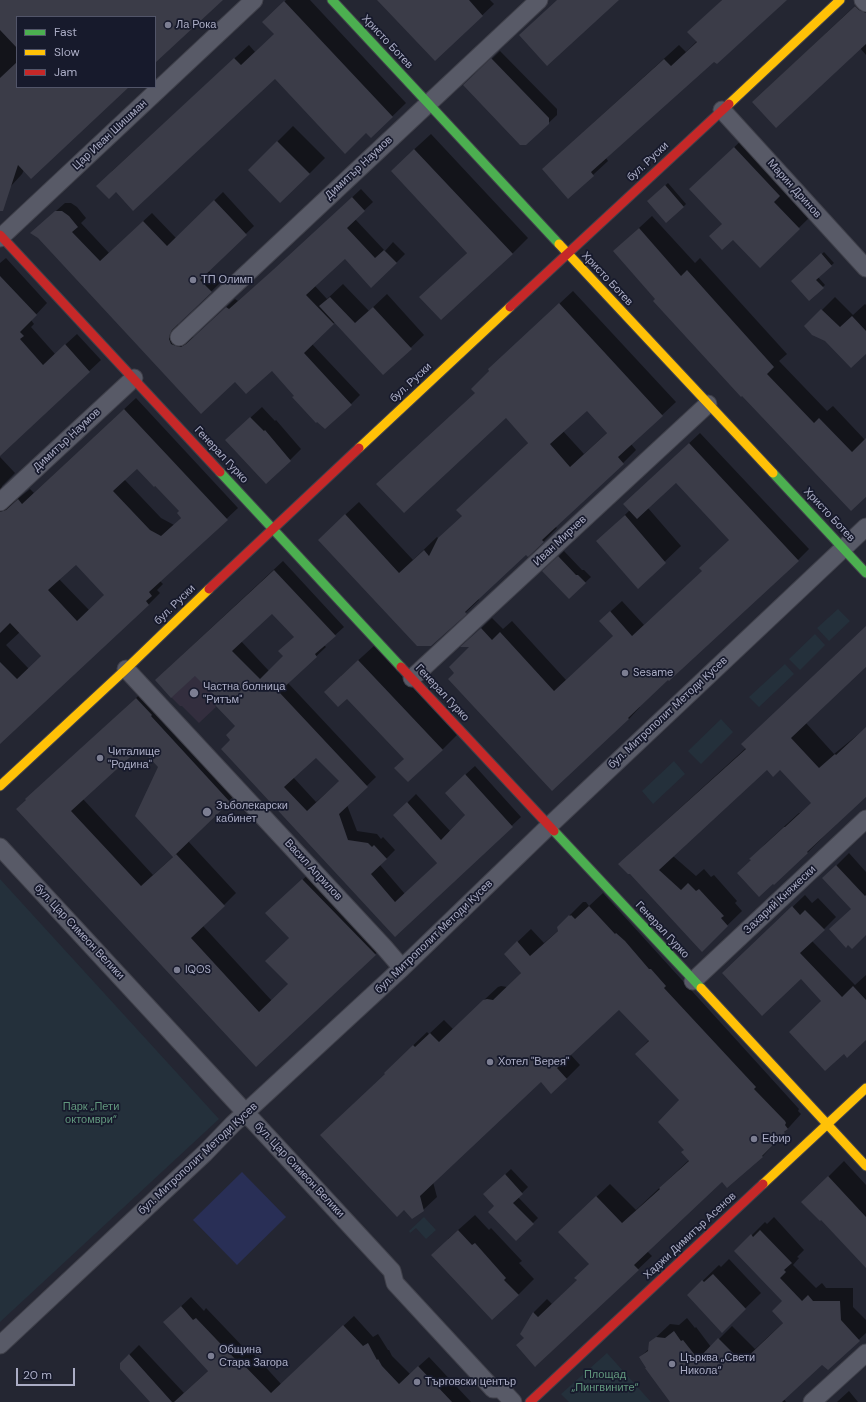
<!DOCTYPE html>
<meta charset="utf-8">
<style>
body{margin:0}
#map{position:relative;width:866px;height:1402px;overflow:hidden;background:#242632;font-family:"DM Sans",sans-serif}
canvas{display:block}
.legend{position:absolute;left:16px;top:16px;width:140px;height:72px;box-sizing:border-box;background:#171a2c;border:1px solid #525569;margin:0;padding:5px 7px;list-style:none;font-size:12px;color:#abadc5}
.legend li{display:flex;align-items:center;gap:8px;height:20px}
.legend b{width:20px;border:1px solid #525569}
.scale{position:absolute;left:16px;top:1368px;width:59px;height:18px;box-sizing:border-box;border:2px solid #abadc5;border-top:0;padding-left:5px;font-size:12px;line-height:14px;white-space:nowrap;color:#abadc5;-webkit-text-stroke:3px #171a2c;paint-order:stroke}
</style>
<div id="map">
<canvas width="866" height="1402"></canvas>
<ul class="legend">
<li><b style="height:5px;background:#4caf50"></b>Fast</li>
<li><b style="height:5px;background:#ffc107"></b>Slow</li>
<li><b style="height:5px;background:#c62828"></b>Jam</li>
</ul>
<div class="scale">20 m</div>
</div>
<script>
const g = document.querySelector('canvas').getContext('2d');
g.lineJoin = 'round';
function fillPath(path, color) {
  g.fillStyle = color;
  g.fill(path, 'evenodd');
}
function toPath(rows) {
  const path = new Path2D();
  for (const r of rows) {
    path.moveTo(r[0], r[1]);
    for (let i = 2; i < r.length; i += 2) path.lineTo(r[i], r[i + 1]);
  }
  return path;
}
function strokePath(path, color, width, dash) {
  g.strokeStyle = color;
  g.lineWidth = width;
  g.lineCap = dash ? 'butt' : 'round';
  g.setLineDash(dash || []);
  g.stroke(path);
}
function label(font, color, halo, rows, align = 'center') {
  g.font = font + ' "DM Sans",sans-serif';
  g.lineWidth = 3.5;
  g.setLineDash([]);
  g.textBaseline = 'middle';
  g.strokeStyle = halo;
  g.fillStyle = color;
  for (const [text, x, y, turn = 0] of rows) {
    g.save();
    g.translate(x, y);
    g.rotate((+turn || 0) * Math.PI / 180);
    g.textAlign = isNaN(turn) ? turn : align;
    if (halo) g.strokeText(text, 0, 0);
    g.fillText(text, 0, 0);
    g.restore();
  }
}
fillPath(toPath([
 [200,671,207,688,219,700,214,704,216,707,199,723,182,706,180,706,171,697]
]), '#332e3e');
fillPath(toPath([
 [838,609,850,621,829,641,817,628],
 [815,634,825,645,800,670,789,659],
 [785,664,794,674,759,707,749,697],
 [721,719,733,732,701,764,688,751],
 [674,761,685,774,653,804,642,791],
 [0,879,219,1119,0,1322],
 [424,1217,436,1230,426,1239,416,1228,410,1233,409,1231],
 [607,1353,651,1402,569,1402,561,1394]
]), '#24303b');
fillPath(toPath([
 [242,1172,286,1217,237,1265,193,1220]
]), '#292f56');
fillPath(toPath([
 [0,0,222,0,155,62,155,17,17,17,17,87,128,87,24,170,22,174,11,186,0,190],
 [286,0,310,0,406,103,371,137,366,132,275,78,111,172,249,45,255,52,275,34,278,8],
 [378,0,490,0,494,4,435,60],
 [722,0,786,0,714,60,606,158,608,161,568,198,558,155,679,45,686,52,697,41,689,32],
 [861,0,866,0,866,55,860,48,753,102],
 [500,51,557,109,557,115,526,144,473,77],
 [293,126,325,158,309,174,249,170],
 [431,134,528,238,512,254,421,297,468,252,408,155],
 [748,134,812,215,760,266,733,239,723,223,704,176],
 [668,183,686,204,683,207,650,199],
 [361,189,373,202,355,219,385,251,393,242,405,254,396,263,345,257,315,286,327,299,343,284,369,311,387,294,424,335,383,374,335,322,312,344,360,395,351,404,295,396,272,369,235,381,201,413,39,237,31,233,65,203,71,203,77,207,86,218,81,223,109,253,152,213,176,238,223,192,254,226,208,270,220,283,178,324,178,330,185,338,190,338,196,336,235,299,238,301,284,261],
 [652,216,695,263,700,258,787,354,779,361,827,411,833,406,865,440,866,439,866,496,657,299,614,251],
 [824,252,834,263,818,277,825,285,809,300,792,281],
 [6,258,47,303,31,320,34,324,31,327,55,354,77,334,101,360,0,455,0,263],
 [573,291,676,402,631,444,636,450,623,463,555,526,557,528,544,541,528,555,526,553,478,598,479,600,431,645,332,527,359,502,413,560,437,537,439,539,463,516,457,510,529,442,506,417,476,393,490,370,503,356],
 [587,410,608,432,584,454,563,431],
 [835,297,853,315,865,304,866,305,866,353,826,340,806,326],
 [136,398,238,508,160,581,163,584,157,590,160,593,148,605,0,739,0,457,15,473,2,486,1,493,9,501,15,501,30,489,34,493],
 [137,468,180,511,182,517,174,525,161,518,124,479],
 [76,563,106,595,89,610,59,579],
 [20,632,42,656,29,669,6,645],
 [262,407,275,421,276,420,301,449,290,460,238,429],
 [700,433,809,549,798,560,668,679,639,707,640,707,629,719,455,672,471,646,473,636,492,618,503,629,512,621,566,680,614,636,600,621,622,601,644,625,703,571,730,540,676,482,648,508,681,546,638,587,598,541,630,510,636,493],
 [564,551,582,570,584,570,591,577,569,598,549,566],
 [283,561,344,627,324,645,326,647,288,683,376,777,347,805,357,831,377,834,381,839,383,837,395,850,380,865,405,894,438,862,404,806,416,794,451,832,467,815,455,784,475,766,521,817,395,935,231,740,236,726,220,700,195,674,165,671],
 [272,613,295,637,284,656,269,671,241,641],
 [316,756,340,781,316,802,293,777],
 [866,627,866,666,806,723,834,754,866,728,866,795,807,853,752,860,765,844,799,813,800,813,812,803,780,768,767,769,673,856,696,876,704,869,711,877,714,875,737,901,735,903,742,911,702,950,634,850,746,748],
 [375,645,458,734,442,750,405,759,341,676],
 [149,686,241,789,188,841,236,893,203,926,272,1001,289,984,290,938,279,902,315,868,387,943,256,1065,39,788],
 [140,746,159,767,174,856,153,875,83,799],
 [849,853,866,872,866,934,852,909,836,866],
 [603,893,799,1109,798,1111,801,1114,763,1156,727,1187,722,1181,647,1251,652,1256,536,1366,525,1338,521,1333,534,1312,547,1299,552,1304,578,1280,590,1264,559,1232,610,1184,636,1210,689,1160,685,1150,681,1100,636,1054,649,1040,619,1009,570,1054,580,1065,567,1078,551,1092,541,1081,433,1182,437,1197,423,1210,386,1074,399,1059,427,1032,429,1034,444,1020,453,1029,498,987,501,986,507,987,522,972,505,954,531,929,544,943,559,930,558,927,583,902,586,902,589,906],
 [805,895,812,903,818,898,836,917,812,941,855,985,866,975,866,1039,823,1001,802,978,736,961],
 [844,1161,866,1185,866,1267,819,1186],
 [511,1169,528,1187,518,1197,538,1218,516,1240,495,1206,490,1189],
 [475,1215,489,1230,491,1228,522,1261,519,1263,534,1279,518,1295,448,1239],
 [774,1217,804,1250,797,1257,799,1258,793,1265,816,1288,822,1283,826,1288,853,1288,853,1307,866,1320,866,1333,838,1359,833,1353,784,1399,786,1402,672,1402,640,1357,649,1349,650,1343,670,1324,679,1325,687,1318,695,1328,696,1327,711,1347,732,1326,755,1349,784,1322,783,1301,749,1238,765,1222,767,1224],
 [729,1259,761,1293,722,1331,688,1295,719,1265,721,1267],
 [191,1297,204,1311,206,1308,247,1351,249,1349,281,1384,354,1316,373,1337,378,1334,388,1350,389,1350,392,1356,410,1374,429,1357,471,1402,151,1402,121,1363,139,1345,184,1393,209,1370,175,1312],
 [849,1391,858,1402,837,1402]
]), '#0007');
fillPath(toPath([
 [0,0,223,0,155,63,155,17,17,17,17,48,0,30],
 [377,0,469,0,483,16,435,61],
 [557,0,619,0,547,66,519,35],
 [722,0,787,0,717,64,714,62,591,172,594,176,568,199,542,169,664,59,671,66,697,42,687,32],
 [284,1,393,117,371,138,366,133,345,154,275,79,133,211,116,192,109,199,96,186,234,58,241,65,274,34,262,22],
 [855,6,859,10,866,13,866,44,776,128,752,102],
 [491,58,549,118,549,124,526,145,520,145,463,85],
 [17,62,17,87,129,87,31,179,18,165,3,211,0,211,0,78],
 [277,141,310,174,280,203,248,170],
 [734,147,780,196,774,202,800,229,760,268,733,240,722,250,709,236,722,224,689,189],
 [414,149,513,254,441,320,419,297,467,253,391,171],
 [665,185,684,207,666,223,647,201],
 [352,197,365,211,347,228,375,258,384,250,397,263,371,288,345,259,306,295,334,324,304,353,352,405,325,429,317,422,316,423,292,397,294,396,272,371,246,394,235,382,201,414,38,238,30,233,55,211,62,211,69,216,78,227,72,232,100,261,143,221,167,246,214,200,247,235,200,280,212,292,172,330,170,334,169,339,171,344,176,346,181,347,186,344,226,307,229,309,274,269],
 [639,228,681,276,687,270,774,367,767,374,814,423,819,418,852,452,866,438,866,497,851,511,742,396,741,397,653,301,655,299,613,251],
 [821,253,832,266,816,280,824,288,809,301,791,281],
 [0,276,37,315,20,332,24,336,20,339,43,365,65,344,90,372,0,456],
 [330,297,355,323,373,307,412,349,383,375,319,306],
 [559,303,663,416,618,457,624,464,542,540,544,542,528,557,526,555,465,612,467,614,431,646,417,646,318,540,345,514,399,573,424,550,429,556,438,538,462,516,456,510,528,443,506,418,404,513,376,484,475,393,471,389,489,371,488,369],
 [587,411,607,433,570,467,550,444],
 [821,309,840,327,852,316,866,331,866,354,851,368,825,341,812,335,804,326],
 [124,409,228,520,149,592,152,596,146,601,149,605,0,744,0,662,17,679,41,656,10,623,0,633,0,512,6,510,18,499,22,504],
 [137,469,154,487,155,486,179,511,177,513,181,518,161,536,150,530,113,491],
 [76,565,104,595,77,621,48,590],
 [250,417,264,431,265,430,291,461,266,484,225,440],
 [689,443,799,561,669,681,668,680,628,718,629,719,552,791,448,679,454,673,449,667,469,647,460,647,481,628,492,640,500,632,554,691,613,636,599,621,610,611,632,636,702,571,699,568,729,540,676,483,637,519,623,504],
 [625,515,666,563,638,589,596,541],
 [558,556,576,575,578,575,586,583,569,599,542,571],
 [274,570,336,636,315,654,317,657,279,692,368,787,339,814,348,840,368,843,372,847,374,845,387,859,371,874,395,902,437,863,393,815,407,802,441,840,465,815,445,793,465,774,513,827,395,937,221,749,230,740,226,735,235,726,214,704,219,700,195,676,171,698,155,680],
 [272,614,294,637,278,651,283,656,260,679,232,651],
 [316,758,339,781,307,811,284,787],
 [866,626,866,667,791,738,819,768,835,754,836,755,866,727,866,797,807,852,808,853,774,885,773,884,759,897,737,873,751,860,749,859,784,827,785,827,811,803,780,770,773,777,767,770,659,870,681,890,688,883,696,891,699,889,724,916,721,918,728,926,702,952,630,874,628,874,618,864,746,749,741,744],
 [358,660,443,750,408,782,394,768,404,759,347,699,338,707,324,692],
 [136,698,152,715,151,716,230,802,173,857,176,854,225,906,191,938,259,1012,288,984,265,961,289,938,265,913,302,879,376,955,256,1067,16,809,26,800,25,799],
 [140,748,158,767,135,816,173,857,141,886,71,811],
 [836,865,865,896,866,895,866,935,852,949,848,945,846,948,829,929,851,909,822,878],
 [589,906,615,934,616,933,625,941,649,969,651,969,666,986,664,988,756,1087,754,1089,785,1121,786,1123,785,1125,788,1129,784,1132,785,1133,762,1156,763,1157,727,1188,722,1182,634,1265,639,1270,535,1367,516,1345,524,1338,520,1334,533,1312,538,1317,577,1280,574,1278,589,1264,558,1232,596,1196,622,1223,660,1189,659,1188,689,1161,681,1152,684,1150,658,1122,679,1100,635,1054,649,1041,619,1010,557,1068,567,1079,551,1094,541,1082,420,1196,424,1211,412,1219,404,1210,397,1217,320,1135,385,1074,384,1073,413,1045,415,1047,430,1033,439,1042,483,1000,487,999,493,1000,521,973,504,954,517,941,530,956,558,931,557,927,569,915,570,916,571,915,575,919],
 [792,906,800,915,805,910,825,930,800,953,842,997,853,986,866,1000,866,1040,847,1058,844,1054,825,1071,789,1032,821,1001,801,979,762,1016,722,973],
 [505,1174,523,1194,513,1203,534,1224,516,1241,488,1212,494,1206,483,1194],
 [828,1176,866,1217,866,1268,821,1220,820,1221,801,1202],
 [458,1230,472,1245,475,1243,506,1278,504,1280,519,1295,492,1320,431,1255],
 [760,1230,792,1263,784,1270,786,1272,780,1278,802,1301,808,1295,813,1301,840,1301,841,1320,860,1341,828,1370,822,1365,782,1402,670,1402,645,1368,646,1368,639,1357,648,1351,649,1342,656,1337,665,1338,674,1331,681,1341,683,1340,698,1359,718,1338,742,1362,783,1323,772,1311,782,1301,734,1251,751,1234,753,1237],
 [713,1274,746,1309,722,1333,687,1295,702,1280,704,1282],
 [181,1306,193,1320,196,1318,236,1360,238,1359,271,1393,343,1325,363,1346,368,1343,377,1360,378,1359,382,1366,399,1384,418,1366,452,1402,174,1402,208,1371,163,1322],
 [129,1354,172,1402,150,1402,120,1369,120,1363]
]), '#3b3c48');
const street = toPath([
 [863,0,866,3],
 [722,110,866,268],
 [0,238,254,0],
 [179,337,539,0],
 [0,502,134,378],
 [126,669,384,947,402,968],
 [412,678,708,404],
 [0,847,392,1271,395,1283,493,1389,501,1389,513,1402],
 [693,981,866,819],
 [0,1345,205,1153,233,1124,402,968,549,826,866,527],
 [812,1402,866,1353]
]);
const fast = toPath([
 [332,0,559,244],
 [220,472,401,667],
 [773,473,866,573],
 [554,831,701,988]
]);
const slow = toPath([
 [729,104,840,0],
 [559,244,773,473],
 [359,448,510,307],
 [0,786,126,669,209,589],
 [701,988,866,1166],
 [763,1184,866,1088]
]);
const jam = toPath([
 [0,235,220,472],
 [510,307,729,104],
 [209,589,359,448],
 [401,667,554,831],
 [530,1402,763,1184]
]);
strokePath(street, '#40414b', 19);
strokePath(fast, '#40414b', 11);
strokePath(slow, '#40414b', 11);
strokePath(jam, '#40414b', 11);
strokePath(street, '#585a67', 17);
strokePath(fast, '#4caf50', 9);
strokePath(slow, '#ffc107', 9);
strokePath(jam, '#c62828', 9);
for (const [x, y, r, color] of [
 [168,25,4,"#7c7e92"],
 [193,280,4,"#7c7e92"],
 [625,673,4,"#7c7e92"],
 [194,693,5,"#7c7e92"],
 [100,758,4,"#7c7e92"],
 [207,812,5,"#7c7e92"],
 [177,970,4,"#7c7e92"],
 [490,1062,4,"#7c7e92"],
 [754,1139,4,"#7c7e92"],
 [211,1356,4,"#7c7e92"],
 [672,1364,4,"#7c7e92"],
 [417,1382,4,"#7c7e92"]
]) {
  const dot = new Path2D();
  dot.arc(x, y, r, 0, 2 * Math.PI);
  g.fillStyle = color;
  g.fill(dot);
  strokePath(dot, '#171a2c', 1.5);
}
label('11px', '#abadc5', '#171a2c', [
 ["Ла Рока",176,25],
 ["ТП Олимп",201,280],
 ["Sesame",633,673],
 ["Частна болница",203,687],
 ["\"Ритъм\"",203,700],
 ["Читалище",108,752],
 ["\"Родина\"",108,765],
 ["Зъболекарски",216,806],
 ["кабинет",216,819],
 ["IQOS",185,970],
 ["Хотел \"Верея\"",498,1062],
 ["Ефир",762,1139],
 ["Община",219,1350],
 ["Стара Загора",219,1363],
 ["Църква „Свети",680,1358],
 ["Никола“",680,1371],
 ["Търговски център",425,1382]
], 'left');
label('11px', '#abadc5', '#171a2c', [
 ["Христо Ботев",387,42,47],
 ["Цар Иван Шишман",110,135,-43],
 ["бул. Руски",648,162,-43],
 ["Димитър Наумов",359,168,-43],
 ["Марин Дринов",794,189,48],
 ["Христо Ботев",607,279,47],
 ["бул. Руски",411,383,-43],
 ["Димитър Наумов",67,440,-43],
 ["Генерал Гурко",221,455,47],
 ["Христо Ботев",829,515,47],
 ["Иван Мирчев",560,541,-43],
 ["бул. Руски",175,605,-44],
 ["Генерал Гурко",442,693,47],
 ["бул. Митрополит Методи Кусев",668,713,-43],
 ["Васил Априлов",313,870,47],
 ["Захарий Княжески",780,900,-43],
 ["Генерал Гурко",662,930,47],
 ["бул. Цар Симеон Велики",79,932,47],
 ["бул. Митрополит Методи Кусев",434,937,-44],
 ["бул. Митрополит Методи Кусев",198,1159,-43],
 ["бул. Цар Симеон Велики",299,1170,47],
 ["Хаджи Димитър Асенов",690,1236,-43]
]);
label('11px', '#61977d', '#171a2c', [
 ["Парк „Пети",91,1107],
 ["октомври“",91,1120],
 ["Площад",605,1375],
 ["„Пингвините“",605,1388]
]);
</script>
